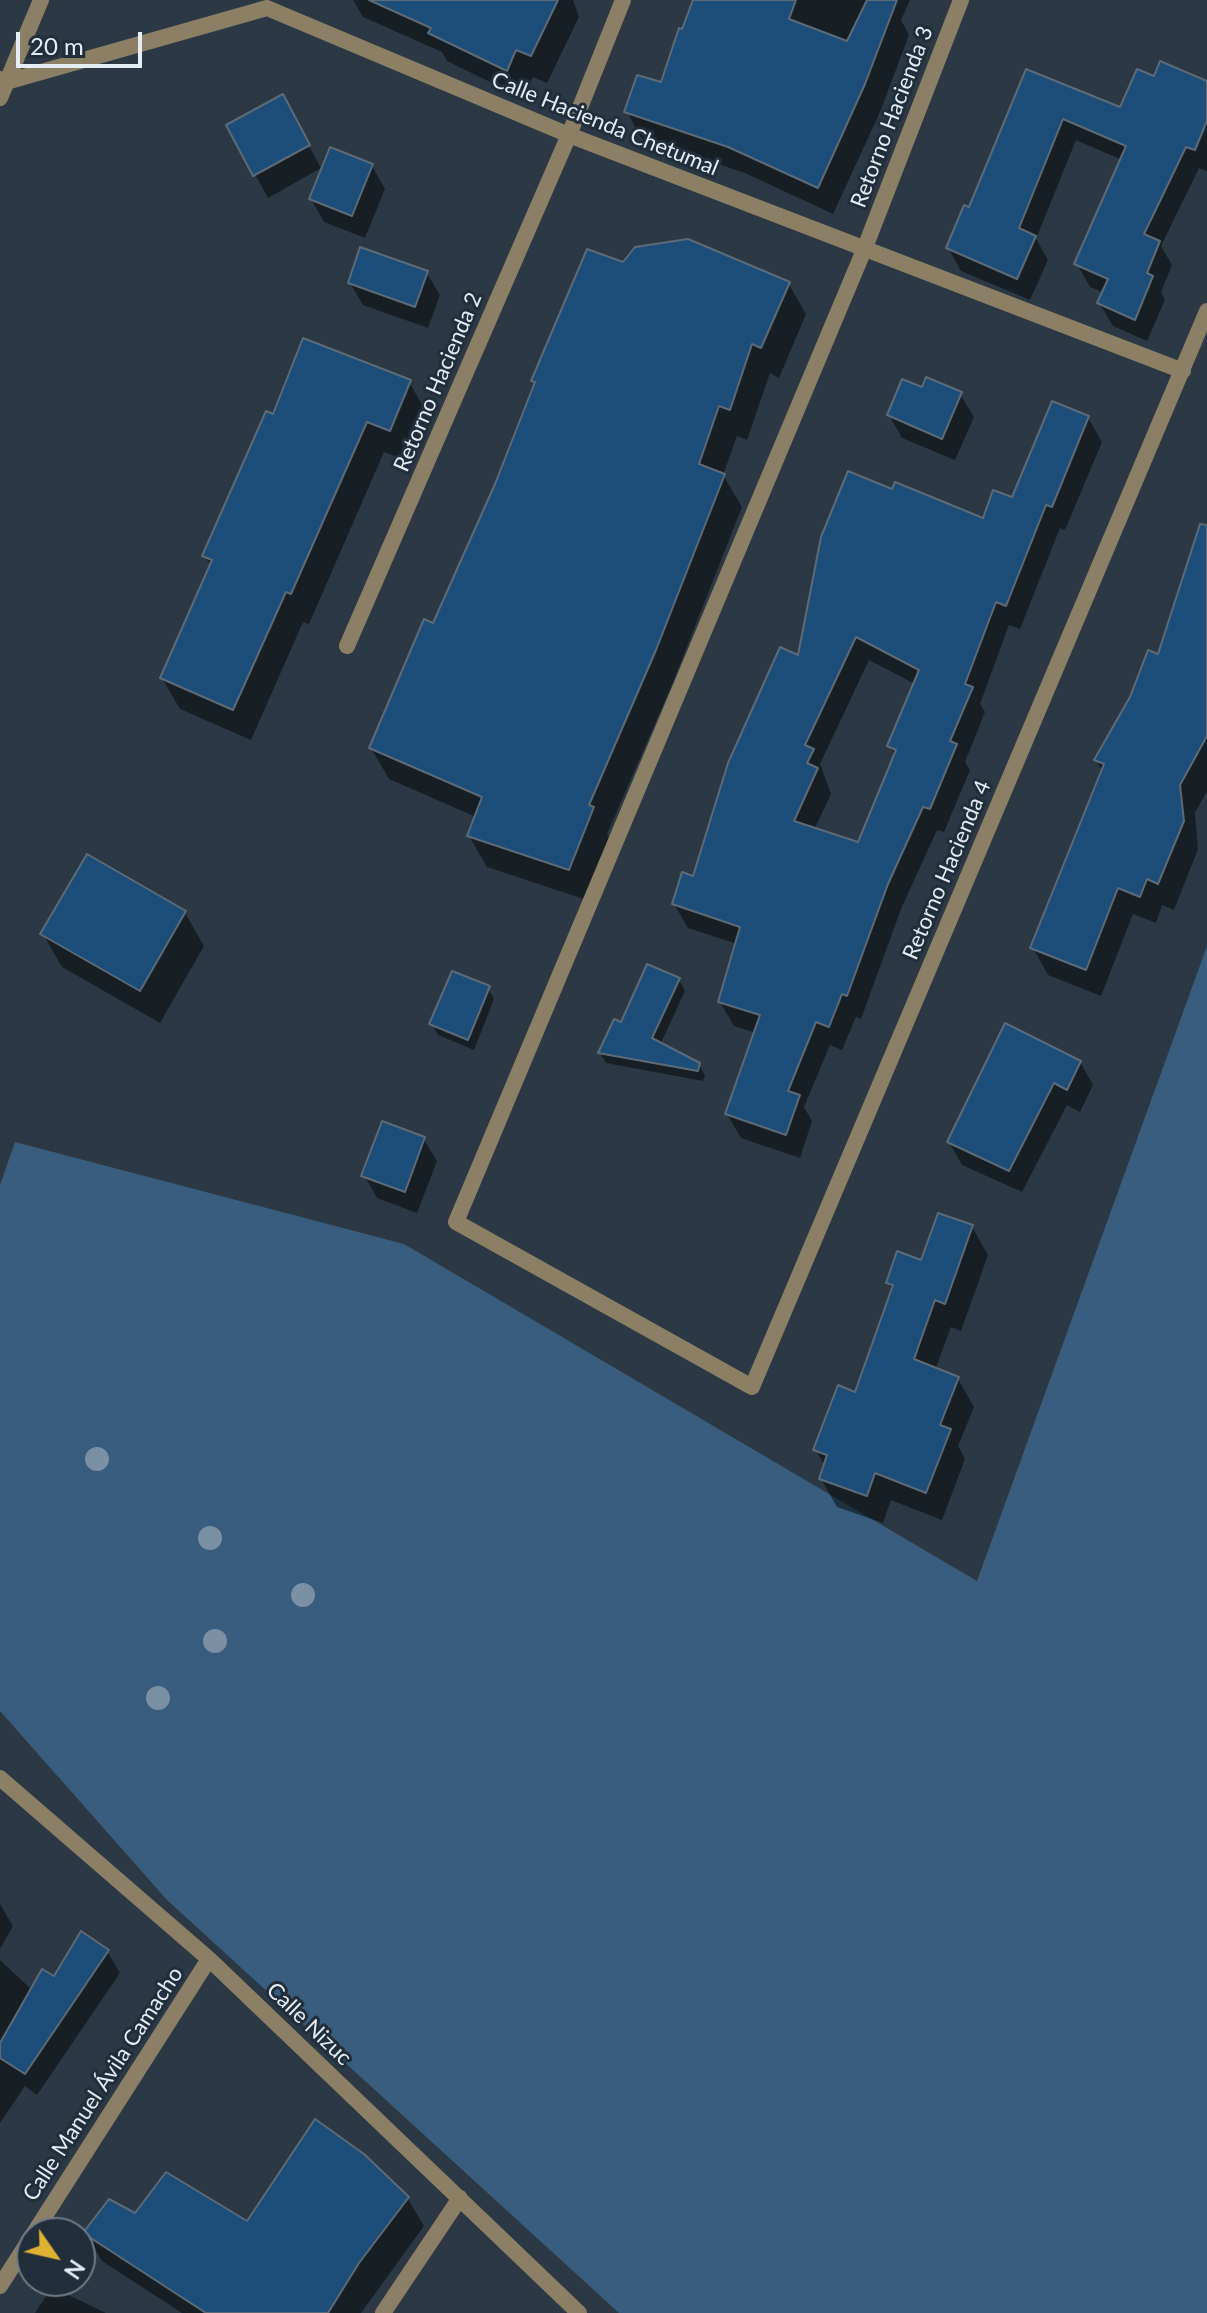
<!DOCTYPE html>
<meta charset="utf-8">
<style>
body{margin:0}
#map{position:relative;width:1207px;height:2313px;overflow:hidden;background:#2c3945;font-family:Lato,sans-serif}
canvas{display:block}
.north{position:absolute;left:16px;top:2217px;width:80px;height:80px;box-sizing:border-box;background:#222e3a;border:2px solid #707a84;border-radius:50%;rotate:124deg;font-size:22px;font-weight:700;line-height:32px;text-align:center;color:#e5edf4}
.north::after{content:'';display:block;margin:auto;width:28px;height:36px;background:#deb133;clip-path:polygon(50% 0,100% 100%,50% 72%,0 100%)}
.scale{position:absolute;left:16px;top:32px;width:126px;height:36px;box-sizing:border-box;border:4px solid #e5edf4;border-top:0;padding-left:10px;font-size:24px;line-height:28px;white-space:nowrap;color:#e5edf4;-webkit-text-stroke:6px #222e3a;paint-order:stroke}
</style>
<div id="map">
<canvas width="1207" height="2313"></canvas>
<div class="north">N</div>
<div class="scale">20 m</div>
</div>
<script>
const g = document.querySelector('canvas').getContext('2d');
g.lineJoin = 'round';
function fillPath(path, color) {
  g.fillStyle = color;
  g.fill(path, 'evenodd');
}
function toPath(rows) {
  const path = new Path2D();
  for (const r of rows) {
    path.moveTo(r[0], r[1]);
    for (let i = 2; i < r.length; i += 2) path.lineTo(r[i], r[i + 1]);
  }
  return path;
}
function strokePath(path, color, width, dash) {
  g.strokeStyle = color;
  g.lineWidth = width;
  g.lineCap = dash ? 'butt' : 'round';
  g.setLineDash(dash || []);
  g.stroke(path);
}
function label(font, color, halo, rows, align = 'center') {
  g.font = font + ' Lato,sans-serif';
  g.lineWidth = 6;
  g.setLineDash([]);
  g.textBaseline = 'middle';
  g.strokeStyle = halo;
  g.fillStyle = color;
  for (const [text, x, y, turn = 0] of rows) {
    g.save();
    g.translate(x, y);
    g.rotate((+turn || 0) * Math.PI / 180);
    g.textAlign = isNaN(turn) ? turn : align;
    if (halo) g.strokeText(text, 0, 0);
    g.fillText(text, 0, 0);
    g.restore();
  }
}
fillPath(toPath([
 [1207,946,1207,2313,619,2313,167,1900,0,1711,0,1185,15,1142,404,1244,977,1581]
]), '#395d7e');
fillPath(toPath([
 [353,0,573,0,579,17,547,83,533,77,523,98,447,61,442,52,363,17],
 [694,0,910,0,901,20,909,35,880,112,833,214,745,173,642,139,627,112,662,85],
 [1027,71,1121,110,1155,78,1207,83,1207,171,1199,168,1161,246,1172,265,1161,292,1165,300,1147,341,1113,326,1099,303,1104,293,1090,287,1077,264,1122,160,1076,140,1036,239,1048,260,1030,300,961,271,948,248,970,210],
 [295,120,321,168,268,198,229,126],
 [372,166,385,189,365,238,324,222,311,199],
 [623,264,788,283,806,314,779,378,770,373,747,440,737,436,723,475,742,507,673,682,607,834,610,840,587,900,487,867,469,836,476,817,389,779,371,748,434,625,496,485,536,385,534,381],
 [426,272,440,295,428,328,363,305,350,283],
 [409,382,427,413,408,461,384,452,309,624,303,622,251,740,180,709,162,678,211,566,205,556,274,417],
 [923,390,960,394,974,417,955,460,902,438,889,415],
 [1088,418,1102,442,1065,530,1060,528,1020,629,1009,625,980,704,985,712,965,762,970,770,944,832,937,830,901,909,861,1019,856,1017,842,1050,830,1045,804,1107,812,1121,800,1158,741,1138,727,1114,756,1033,734,1026,720,1002,737,944,688,928,674,904,695,878,800,658,893,492,984,521,1013,500],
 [869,660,915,684,890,746,895,756,859,845,814,830,831,794,820,764],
 [1207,563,1207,791,1195,813,1198,849,1174,910,1162,905,1156,923,1133,914,1101,996,1048,975,1033,948,1103,772,1096,760,1159,656],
 [185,913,204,946,160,1023,62,967,43,934],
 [679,980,685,991,660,1045,699,1064,705,1076,703,1081,606,1063,600,1053,622,1025],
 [488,988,494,999,474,1050,438,1035,432,1024],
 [1080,1062,1093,1085,1080,1112,1067,1105,1022,1192,962,1165,949,1142],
 [423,1138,437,1161,417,1213,377,1198,364,1175],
 [972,1227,988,1255,961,1331,951,1327,935,1370,958,1379,974,1407,958,1446,965,1459,942,1520,891,1500,883,1523,837,1507,821,1479,825,1466,815,1449,856,1394,893,1292,888,1282],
 [0,1904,13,1926,0,1949],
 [107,1951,120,1973,37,2095,25,2086,0,2123,0,1960,32,1990],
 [408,2199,424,2226,361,2313,182,2313,102,2261,86,2233,135,2216,247,2224],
 [52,2287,106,2313,35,2313]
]), '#0007');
const building = toPath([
 [369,0,558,0,531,56,516,50,507,71,428,33,431,28,369,0],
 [693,0,796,0,789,19,847,41,867,0,897,0,865,84,818,188,728,147,624,112,637,75,661,82,679,28,682,29,693,0],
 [1160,61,1207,81,1207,121,1195,150,1186,147,1144,234,1160,241,1147,273,1153,276,1135,320,1097,303,1108,279,1074,264,1126,146,1063,119,1019,228,1036,236,1017,279,946,248,964,205,969,207,1026,69,1120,107,1137,69,1154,76,1160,61],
 [283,94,310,145,253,176,226,125,283,94],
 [330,147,373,164,352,216,309,199,330,147],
 [688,239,790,282,761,348,752,344,730,410,719,406,699,464,725,474,656,650,589,805,594,807,569,870,467,836,482,797,369,748,424,619,433,623,495,484,535,382,531,381,587,249,623,262,635,247,688,239],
 [360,247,428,271,415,307,348,283,360,247],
 [303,338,411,380,390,431,367,422,291,594,286,592,233,710,160,678,212,560,202,556,266,411,273,414,303,338],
 [926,377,962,392,942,439,887,415,902,379,922,387,926,377],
 [1052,401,1089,416,1052,507,1046,505,1006,606,996,602,965,684,973,687,950,741,957,744,930,809,923,807,888,884,847,996,842,994,829,1027,816,1022,788,1091,800,1095,786,1135,725,1114,760,1015,718,1002,740,927,672,904,682,872,693,876,728,763,780,647,798,655,821,537,848,471,892,489,895,482,983,518,993,490,1012,497,1052,401],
 [856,637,919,670,887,746,896,750,858,842,794,821,818,768,807,763,814,749,805,745,856,637],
 [1200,524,1207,525,1207,736,1180,785,1184,821,1158,884,1147,879,1140,897,1118,888,1086,970,1030,948,1104,764,1094,760,1130,697,1148,650,1158,654,1200,524],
 [87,854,186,911,140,991,40,934,87,854],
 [647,964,680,978,652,1038,700,1063,698,1071,598,1053,614,1019,621,1022,647,964],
 [452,971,490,986,468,1040,429,1024,452,971],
 [1005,1023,1081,1061,1067,1090,1054,1083,1009,1171,947,1142,1005,1023],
 [382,1121,425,1137,405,1192,361,1176,382,1121],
 [938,1213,973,1225,945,1304,935,1300,914,1359,959,1377,940,1425,951,1429,926,1493,875,1473,867,1496,819,1479,827,1455,813,1450,838,1385,855,1392,893,1285,886,1283,897,1251,921,1260,938,1213],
 [81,1931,109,1950,25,2074,0,2058,0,2043,42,1969,54,1976,81,1931],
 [315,2119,364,2154,409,2197,359,2263,328,2313,206,2313,83,2233,109,2199,135,2213,166,2172,247,2221,315,2119]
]);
fillPath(building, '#1c4e79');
strokePath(building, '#5d6a78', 2);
strokePath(toPath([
 [961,0,864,250,456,1222,752,1387,1207,311],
 [0,79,6,82,267,8,569,135,1183,371],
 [0,98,41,0],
 [347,646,569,135,623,0],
 [0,1778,209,1959,579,2313],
 [34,2233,209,1959],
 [0,2286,32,2236],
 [383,2313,460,2198]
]), '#8b8065', 16);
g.fillStyle = '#7b90a5';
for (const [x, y] of [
 [97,1459],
 [210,1538],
 [303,1595],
 [215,1641],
 [158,1698]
]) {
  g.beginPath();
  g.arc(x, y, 12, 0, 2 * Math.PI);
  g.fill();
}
label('22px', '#e5edf4', '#222e3a', [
 ["Retorno Hacienda 3",892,117,-69],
 ["Calle Hacienda Chetumal",605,124,22],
 ["Retorno Hacienda 2",438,382,-67],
 ["Retorno Hacienda 4",947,870,-67],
 ["Calle Nizuc",309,2024,44],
 ["Calle Manuel Ávila Camacho",103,2084,-57]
]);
</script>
